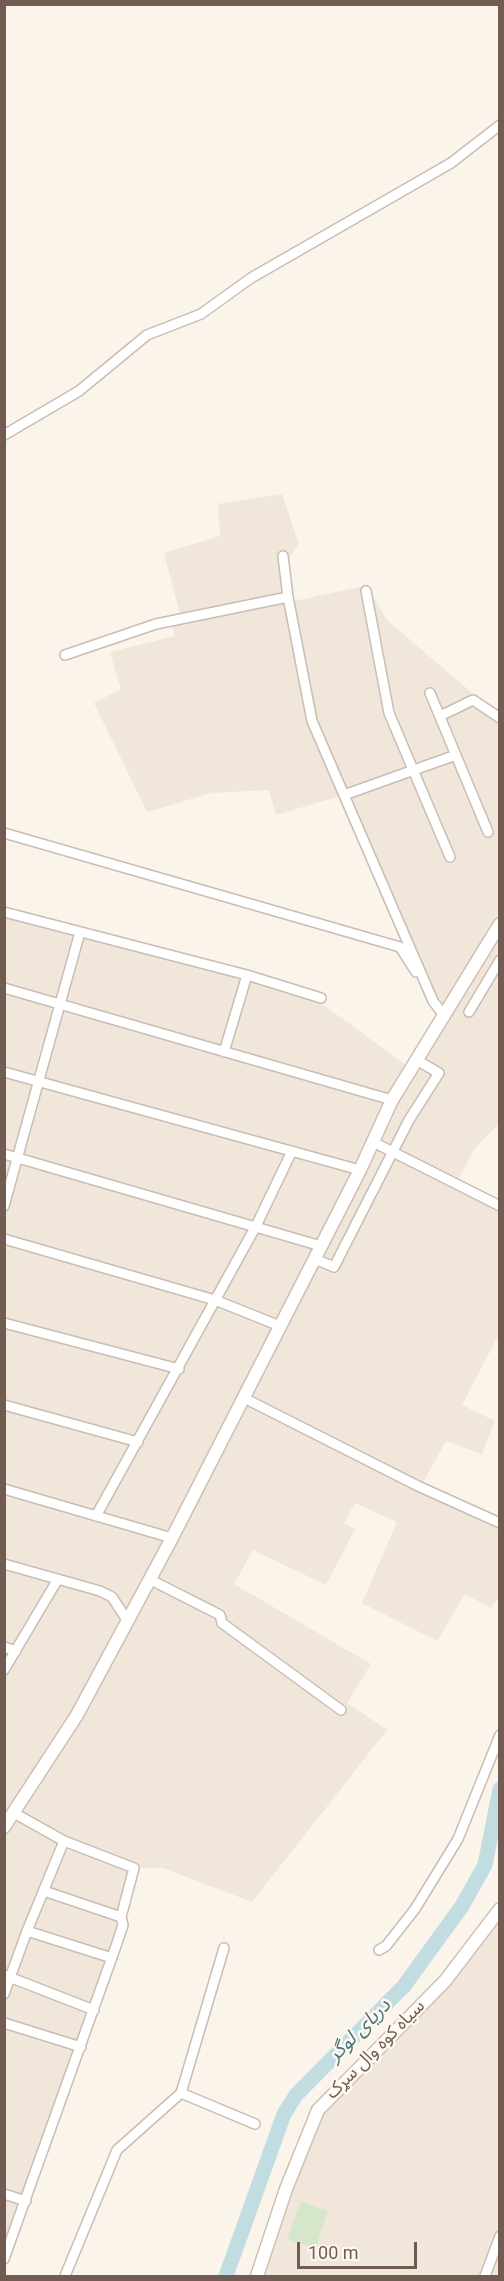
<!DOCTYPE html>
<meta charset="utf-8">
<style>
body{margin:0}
#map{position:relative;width:504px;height:2281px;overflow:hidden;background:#faf4ea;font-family:Roboto,sans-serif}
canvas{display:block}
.frame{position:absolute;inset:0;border:6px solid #725c51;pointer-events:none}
.scale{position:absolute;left:297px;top:2242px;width:120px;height:27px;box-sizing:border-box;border:3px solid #725c51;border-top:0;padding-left:8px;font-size:18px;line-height:21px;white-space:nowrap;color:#725c51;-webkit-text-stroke:4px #fdf8f0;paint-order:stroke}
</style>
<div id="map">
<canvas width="504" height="2281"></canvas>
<div class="frame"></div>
<div class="scale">100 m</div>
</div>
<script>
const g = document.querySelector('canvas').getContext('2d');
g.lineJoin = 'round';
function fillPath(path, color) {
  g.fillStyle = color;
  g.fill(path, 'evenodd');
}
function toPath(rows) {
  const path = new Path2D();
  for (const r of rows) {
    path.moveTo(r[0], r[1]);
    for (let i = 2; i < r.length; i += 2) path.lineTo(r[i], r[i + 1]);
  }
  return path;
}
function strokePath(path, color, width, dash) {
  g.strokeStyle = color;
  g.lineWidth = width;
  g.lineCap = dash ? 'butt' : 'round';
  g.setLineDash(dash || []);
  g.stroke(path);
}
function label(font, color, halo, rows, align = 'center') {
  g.font = font + ' Roboto,"Noto Sans Arabic",sans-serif';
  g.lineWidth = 5;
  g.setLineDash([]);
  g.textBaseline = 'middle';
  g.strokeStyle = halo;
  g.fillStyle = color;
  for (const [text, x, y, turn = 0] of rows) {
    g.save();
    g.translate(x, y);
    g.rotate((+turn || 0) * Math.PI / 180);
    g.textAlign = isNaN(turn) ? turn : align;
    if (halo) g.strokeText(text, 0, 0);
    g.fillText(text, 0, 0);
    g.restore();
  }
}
fillPath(toPath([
 [282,494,299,544,287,560,294,601,366,586,387,620,499,716,499,1124,475,1148,455,1185,499,1208,499,1334,462,1405,495,1421,482,1454,446,1441,421,1486,499,1521,499,1596,491,1608,465,1594,437,1641,362,1603,397,1522,355,1503,344,1523,355,1529,326,1585,253,1550,234,1584,371,1664,347,1703,387,1730,252,1902,163,1868,134,1868,123,1920,5,2259,5,912,247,975,318,1001,413,1070,442,1021,434,1013,340,796,276,815,269,790,211,793,147,812,94,703,121,689,110,652,175,636,172,627,182,622,164,553,220,536,218,504],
 [499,1909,499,2276,257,2276,310,2125,445,1981]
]), '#f1e6da');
fillPath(toPath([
 [301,2201,328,2211,315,2249,287,2239]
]), '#d6e6ca');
strokePath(toPath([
 [226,2276,284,2114,296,2095,404,1986,462,1906,485,1865,500,1789]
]), '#c1dde1', 15);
const street = toPath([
 [4,435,79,391,147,335,201,314,251,278,451,163,500,125],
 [283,556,288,597,312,721,433,1001,445,1017],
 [366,591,389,713,450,857],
 [65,655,156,624,288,597],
 [430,693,488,832],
 [440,716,473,700,500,718],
 [344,795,456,755],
 [4,833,400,947,416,972],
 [4,912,247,975,321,998],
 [4,988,392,1100],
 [469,1012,500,960],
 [224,1052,247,975],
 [4,1072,360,1170],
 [373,1142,500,1206],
 [4,1154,321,1246],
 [4,1206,80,932],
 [4,1239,215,1300,280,1326],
 [315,1259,334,1267,409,1120,439,1073,418,1061],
 [4,1323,179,1369],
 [244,1398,418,1486,500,1523],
 [4,1405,138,1442],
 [4,1489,172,1538],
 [96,1516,256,1226,292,1151],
 [4,1564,100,1591,112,1597,127,1620],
 [149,1579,220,1615,222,1623,341,1710],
 [4,1647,16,1651],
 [4,1670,58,1579],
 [44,1891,121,1917],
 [27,1931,112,1958],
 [379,1950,386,1946,415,1909,458,1839,500,1735],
 [4,1975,94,2010],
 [4,1994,27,1931,64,1841],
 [4,2023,81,2047],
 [181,2093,255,2124],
 [4,2194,26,2201],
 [4,2259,116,1946,123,1925,121,1917,134,1868,64,1841,14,1813],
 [65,2276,117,2150,181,2093,224,1948],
 [485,2276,500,2236]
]);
const secondary = toPath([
 [4,1827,77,1715,172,1538,360,1170,392,1100,500,924],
 [257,2276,286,2189,318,2110,445,1981,500,1909]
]);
strokePath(street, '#cbbcb1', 12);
strokePath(secondary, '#cfbeb2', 15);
strokePath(street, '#fff', 9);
strokePath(secondary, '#fff', 12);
label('18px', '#725c51', '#fdf8f0', [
 ["سیاه کوه وال سړک",376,2050,-45]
]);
label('italic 20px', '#4a737b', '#fdf8f0', [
 ["دریای لوگر",360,2031,-45]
]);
</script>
